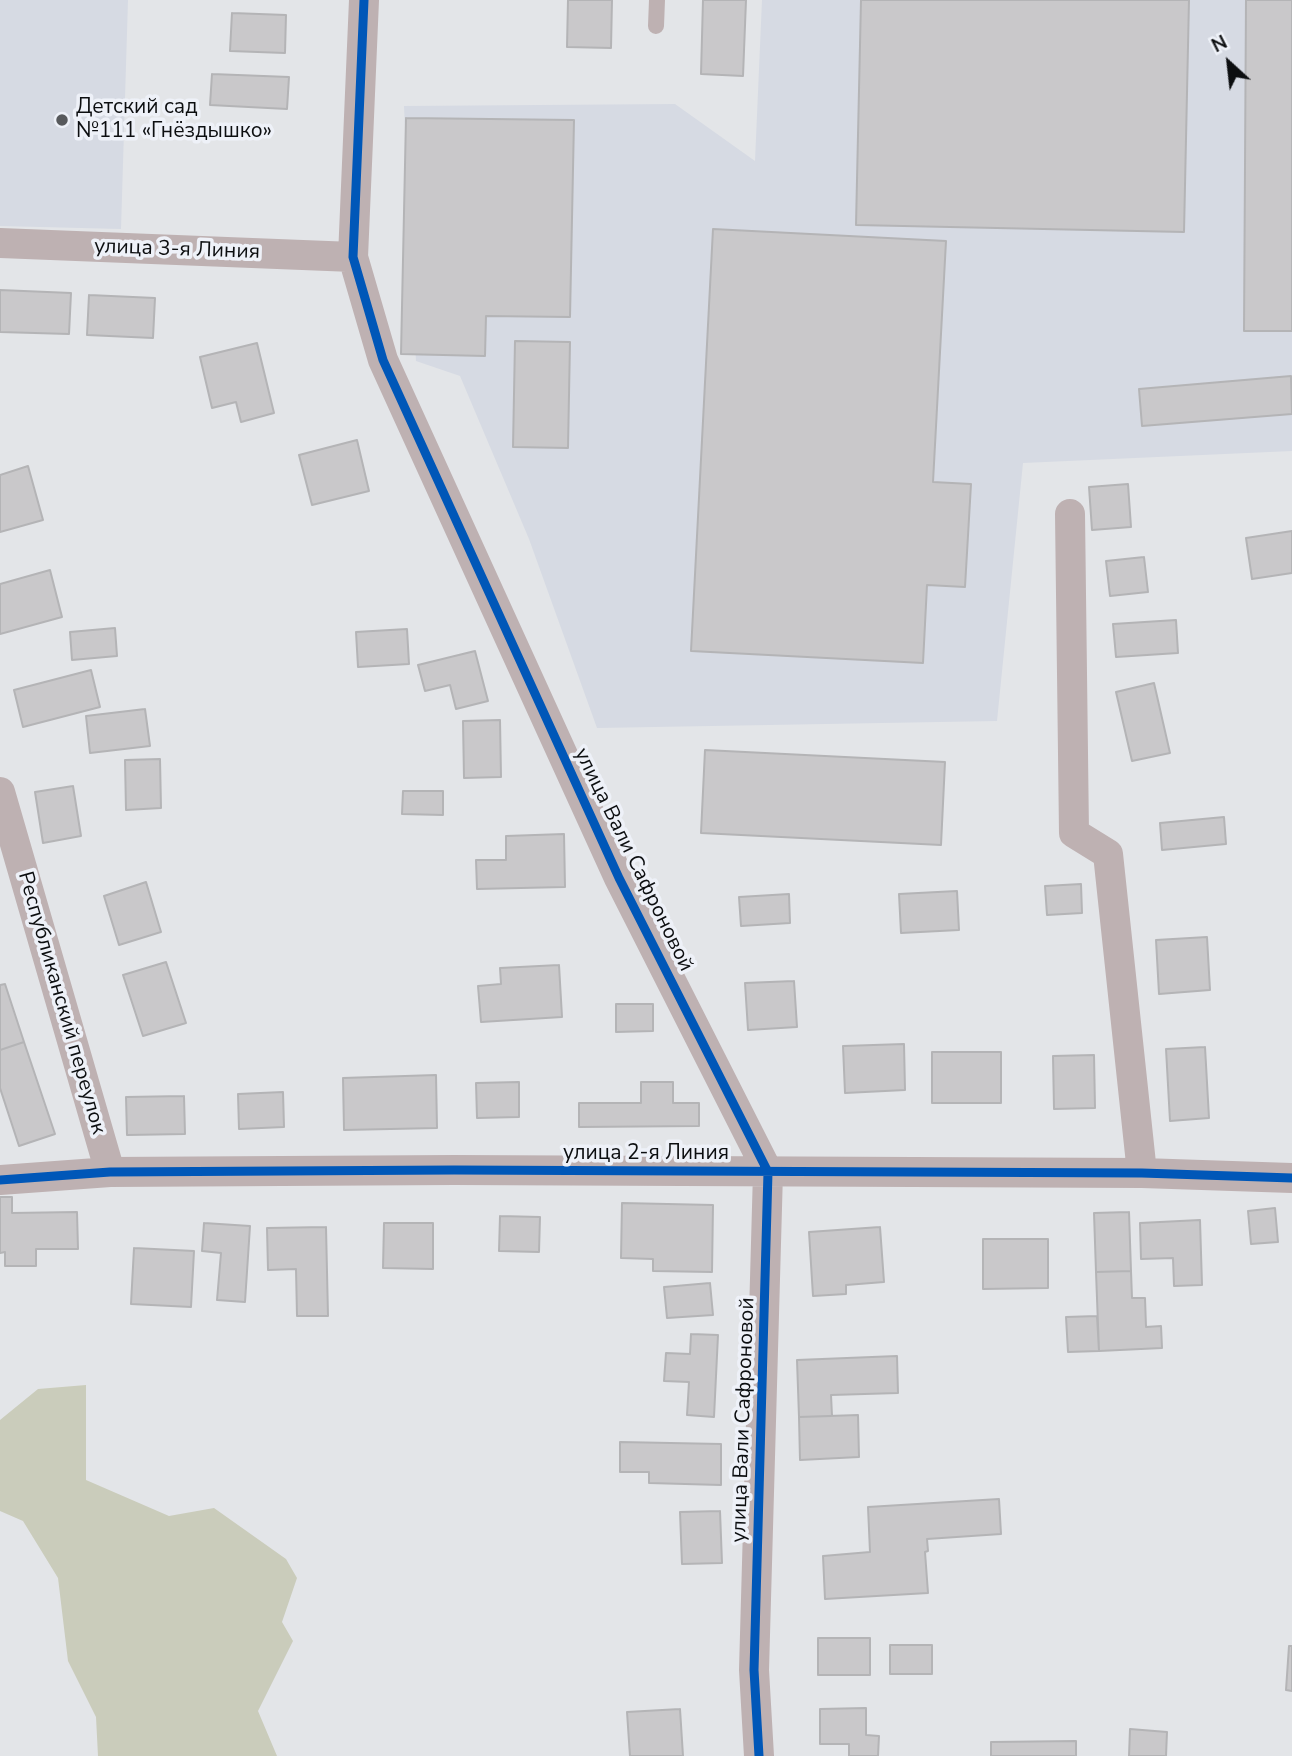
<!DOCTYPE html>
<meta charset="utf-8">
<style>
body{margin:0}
#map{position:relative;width:1292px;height:1756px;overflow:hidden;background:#e3e5e8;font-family:"Nunito Sans",sans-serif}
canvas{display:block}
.north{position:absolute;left:1194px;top:28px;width:70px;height:70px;-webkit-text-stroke:5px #eef1f8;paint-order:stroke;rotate:333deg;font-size:19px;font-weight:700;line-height:28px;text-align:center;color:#0c0e10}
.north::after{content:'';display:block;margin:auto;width:24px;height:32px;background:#0c0e10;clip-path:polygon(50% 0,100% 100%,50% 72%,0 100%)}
</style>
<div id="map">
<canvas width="1292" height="1756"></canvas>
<div class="north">N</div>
</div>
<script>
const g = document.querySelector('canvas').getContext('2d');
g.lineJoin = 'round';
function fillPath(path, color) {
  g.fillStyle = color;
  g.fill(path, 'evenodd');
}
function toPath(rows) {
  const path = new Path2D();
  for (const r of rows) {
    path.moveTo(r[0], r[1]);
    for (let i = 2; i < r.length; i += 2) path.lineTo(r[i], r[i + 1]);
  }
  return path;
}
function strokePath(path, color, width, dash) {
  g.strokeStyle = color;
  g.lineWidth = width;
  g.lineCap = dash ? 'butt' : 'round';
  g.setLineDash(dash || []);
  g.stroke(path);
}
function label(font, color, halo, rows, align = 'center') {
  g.font = font + ' "Nunito Sans",sans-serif';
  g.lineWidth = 7;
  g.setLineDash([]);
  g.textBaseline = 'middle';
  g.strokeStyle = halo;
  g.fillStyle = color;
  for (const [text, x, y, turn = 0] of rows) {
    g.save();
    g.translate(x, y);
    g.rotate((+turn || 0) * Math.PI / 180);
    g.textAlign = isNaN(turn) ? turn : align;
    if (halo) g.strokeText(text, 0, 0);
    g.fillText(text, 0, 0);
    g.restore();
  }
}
fillPath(toPath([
 [0,0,128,0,121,229,0,226],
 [762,0,1292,0,1292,451,1023,463,997,721,597,728,529,539,460,376,416,361,404,106,675,104,755,161]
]), '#d6dae3');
fillPath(toPath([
 [86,1385,86,1480,169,1516,214,1508,286,1559,297,1578,282,1622,293,1641,258,1711,277,1756,98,1756,96,1717,68,1661,58,1578,23,1521,0,1511,0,1420,38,1389]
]), '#caccbb');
const building = toPath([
 [568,0,612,0,611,48,567,47,568,0],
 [703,0,746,0,743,76,701,74,703,0],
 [861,0,1189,0,1184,232,856,225,861,0],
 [1246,0,1292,0,1292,331,1244,331,1246,0],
 [232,13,286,15,285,53,230,51,232,13],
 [212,74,289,77,287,109,210,105,212,74],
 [406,118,574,120,570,317,486,316,485,356,401,354,406,118],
 [713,229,946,241,933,482,971,484,965,587,927,585,923,663,691,651,713,229],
 [0,290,71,293,69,334,0,332,0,290],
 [89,295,155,298,153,338,87,335,89,295],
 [515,341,570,342,568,448,513,447,515,341],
 [257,343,274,413,241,422,236,402,212,408,200,357,257,343],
 [1291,376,1292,414,1142,426,1139,389,1291,376],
 [357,440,369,491,312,505,299,455,357,440],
 [28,466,43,520,0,532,0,475,28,466],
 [1128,484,1131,527,1092,530,1089,487,1128,484],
 [1292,531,1292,573,1252,579,1246,538,1292,531],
 [1144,557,1148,592,1110,596,1106,561,1144,557],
 [50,570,62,617,0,634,0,584,50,570],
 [1176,620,1178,653,1116,657,1113,624,1176,620],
 [115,628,117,656,72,660,70,632,115,628],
 [407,629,409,664,358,667,356,632,407,629],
 [475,651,488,701,456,709,450,685,425,691,418,665,475,651],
 [91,670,100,707,23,727,14,690,91,670],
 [1154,683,1170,753,1132,761,1116,692,1154,683],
 [145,709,150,746,90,753,86,716,145,709],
 [500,720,501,777,464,778,463,721,500,720],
 [705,750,945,762,941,845,701,833,705,750],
 [160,759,161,808,126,810,125,760,160,759],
 [73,786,81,836,43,843,35,792,73,786],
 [403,791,443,791,443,815,402,814,403,791],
 [1224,817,1226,844,1162,850,1160,823,1224,817],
 [564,834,565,887,477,889,476,860,506,860,506,836,564,834],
 [146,882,161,932,119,945,104,896,146,882],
 [1081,884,1082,913,1047,915,1045,886,1081,884],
 [957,891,959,930,901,933,899,894,957,891],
 [789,894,790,923,741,926,739,897,789,894],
 [1207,937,1210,990,1159,994,1156,940,1207,937],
 [166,962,186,1023,143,1036,123,975,166,962],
 [559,965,562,1017,481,1022,478,986,501,984,500,968,559,965],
 [794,981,797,1027,748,1030,745,983,794,981],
 [5,984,24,1042,0,1050,0,985,5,984],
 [616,1004,653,1004,653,1031,616,1032,616,1004],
 [24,1042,55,1134,19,1146,0,1088,0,1050,24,1042],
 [904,1044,905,1090,845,1093,843,1046,904,1044],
 [1205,1047,1209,1118,1170,1121,1166,1049,1205,1047],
 [932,1052,1001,1052,1001,1103,932,1103,932,1052],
 [1094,1055,1095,1108,1054,1109,1053,1056,1094,1055],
 [436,1075,437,1128,344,1130,343,1078,436,1075],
 [519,1082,519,1117,477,1118,476,1083,519,1082],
 [641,1082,673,1082,673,1103,699,1103,699,1126,579,1127,579,1103,641,1103,641,1082],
 [283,1092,284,1127,239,1129,238,1094,283,1092],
 [184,1096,185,1134,127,1135,126,1097,184,1096],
 [0,1197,12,1197,12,1213,77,1212,78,1249,36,1249,36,1266,5,1266,5,1252,0,1253,0,1197],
 [622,1203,713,1205,712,1272,653,1271,653,1259,621,1258,622,1203],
 [1275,1208,1278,1242,1251,1244,1248,1211,1275,1208],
 [1129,1212,1131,1271,1096,1272,1094,1213,1129,1212],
 [500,1216,540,1217,539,1252,499,1251,500,1216],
 [1200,1220,1202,1285,1174,1286,1173,1258,1141,1259,1140,1223,1200,1220],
 [204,1223,250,1226,245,1302,217,1300,221,1253,202,1251,204,1223],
 [384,1223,433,1223,433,1269,383,1268,384,1223],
 [326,1227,328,1316,297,1316,296,1269,268,1270,267,1228,326,1227],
 [880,1227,884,1282,846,1285,846,1294,813,1296,809,1232,880,1227],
 [983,1239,1048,1239,1048,1288,983,1289,983,1239],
 [134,1248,194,1251,191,1307,131,1304,134,1248],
 [1131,1271,1132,1298,1145,1298,1146,1327,1161,1326,1162,1348,1099,1351,1096,1272,1131,1271],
 [710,1283,713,1315,667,1318,664,1287,710,1283],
 [1097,1316,1099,1351,1068,1352,1066,1317,1097,1316],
 [691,1334,718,1335,714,1417,687,1415,689,1382,664,1381,666,1353,690,1354,691,1334],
 [897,1356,898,1393,831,1395,832,1416,799,1417,797,1360,897,1356],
 [858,1415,859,1457,800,1460,799,1417,858,1415],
 [620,1442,721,1444,721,1485,649,1483,649,1472,620,1472,620,1442],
 [999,1499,1001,1534,927,1539,928,1551,925,1552,928,1593,825,1599,823,1556,870,1552,868,1507,999,1499],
 [720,1511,722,1563,682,1564,680,1512,720,1511],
 [818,1638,870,1638,870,1675,818,1675,818,1638],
 [890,1645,932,1645,932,1674,890,1674,890,1645],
 [1289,1646,1292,1646,1292,1691,1286,1690,1289,1646],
 [866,1708,866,1735,879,1736,878,1756,849,1756,849,1744,820,1744,820,1709,866,1708],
 [680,1709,683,1756,630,1756,627,1712,680,1709],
 [1130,1729,1167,1732,1166,1756,1129,1756,1130,1729],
 [1076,1741,1076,1756,991,1756,991,1742,1076,1741]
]);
fillPath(building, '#c9c8ca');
strokePath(building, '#b4b4b6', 2);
strokePath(toPath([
 [656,26,657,0]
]), '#beb1b2', 16);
strokePath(toPath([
 [364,0,353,257,383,360,619,878,768,1172,754,1670,759,1756],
 [0,243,353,257],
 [1070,514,1074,833,1108,854,1142,1173],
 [0,792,110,1172],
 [0,1180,110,1172,454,1170,1142,1173,1292,1178]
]), '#beb1b2', 30);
strokePath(toPath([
 [364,0,353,257,383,360,619,878,768,1172,754,1670,759,1756],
 [0,1180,110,1172,454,1170,1142,1173,1292,1178]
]), '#0057b8', 9);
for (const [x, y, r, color] of [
 [62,120,7,"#57595c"]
]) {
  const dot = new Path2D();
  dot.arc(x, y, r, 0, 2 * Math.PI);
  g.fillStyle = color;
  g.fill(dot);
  strokePath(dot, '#eef1f8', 2.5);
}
label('21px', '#0c0e10', '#eef1f8', [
 ["Детский сад",76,108],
 ["№111 «Гнёздышко»",76,132]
], 'left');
label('21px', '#0c0e10', '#eef1f8', [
 ["улица 3-я Линия",177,250,2],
 ["улица Вали Сафроновой",633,860,64],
 ["Республиканский переулок",61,1003,74],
 ["улица 2-я Линия",646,1154],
 ["улица Вали Сафроновой",744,1420,-88]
]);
</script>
